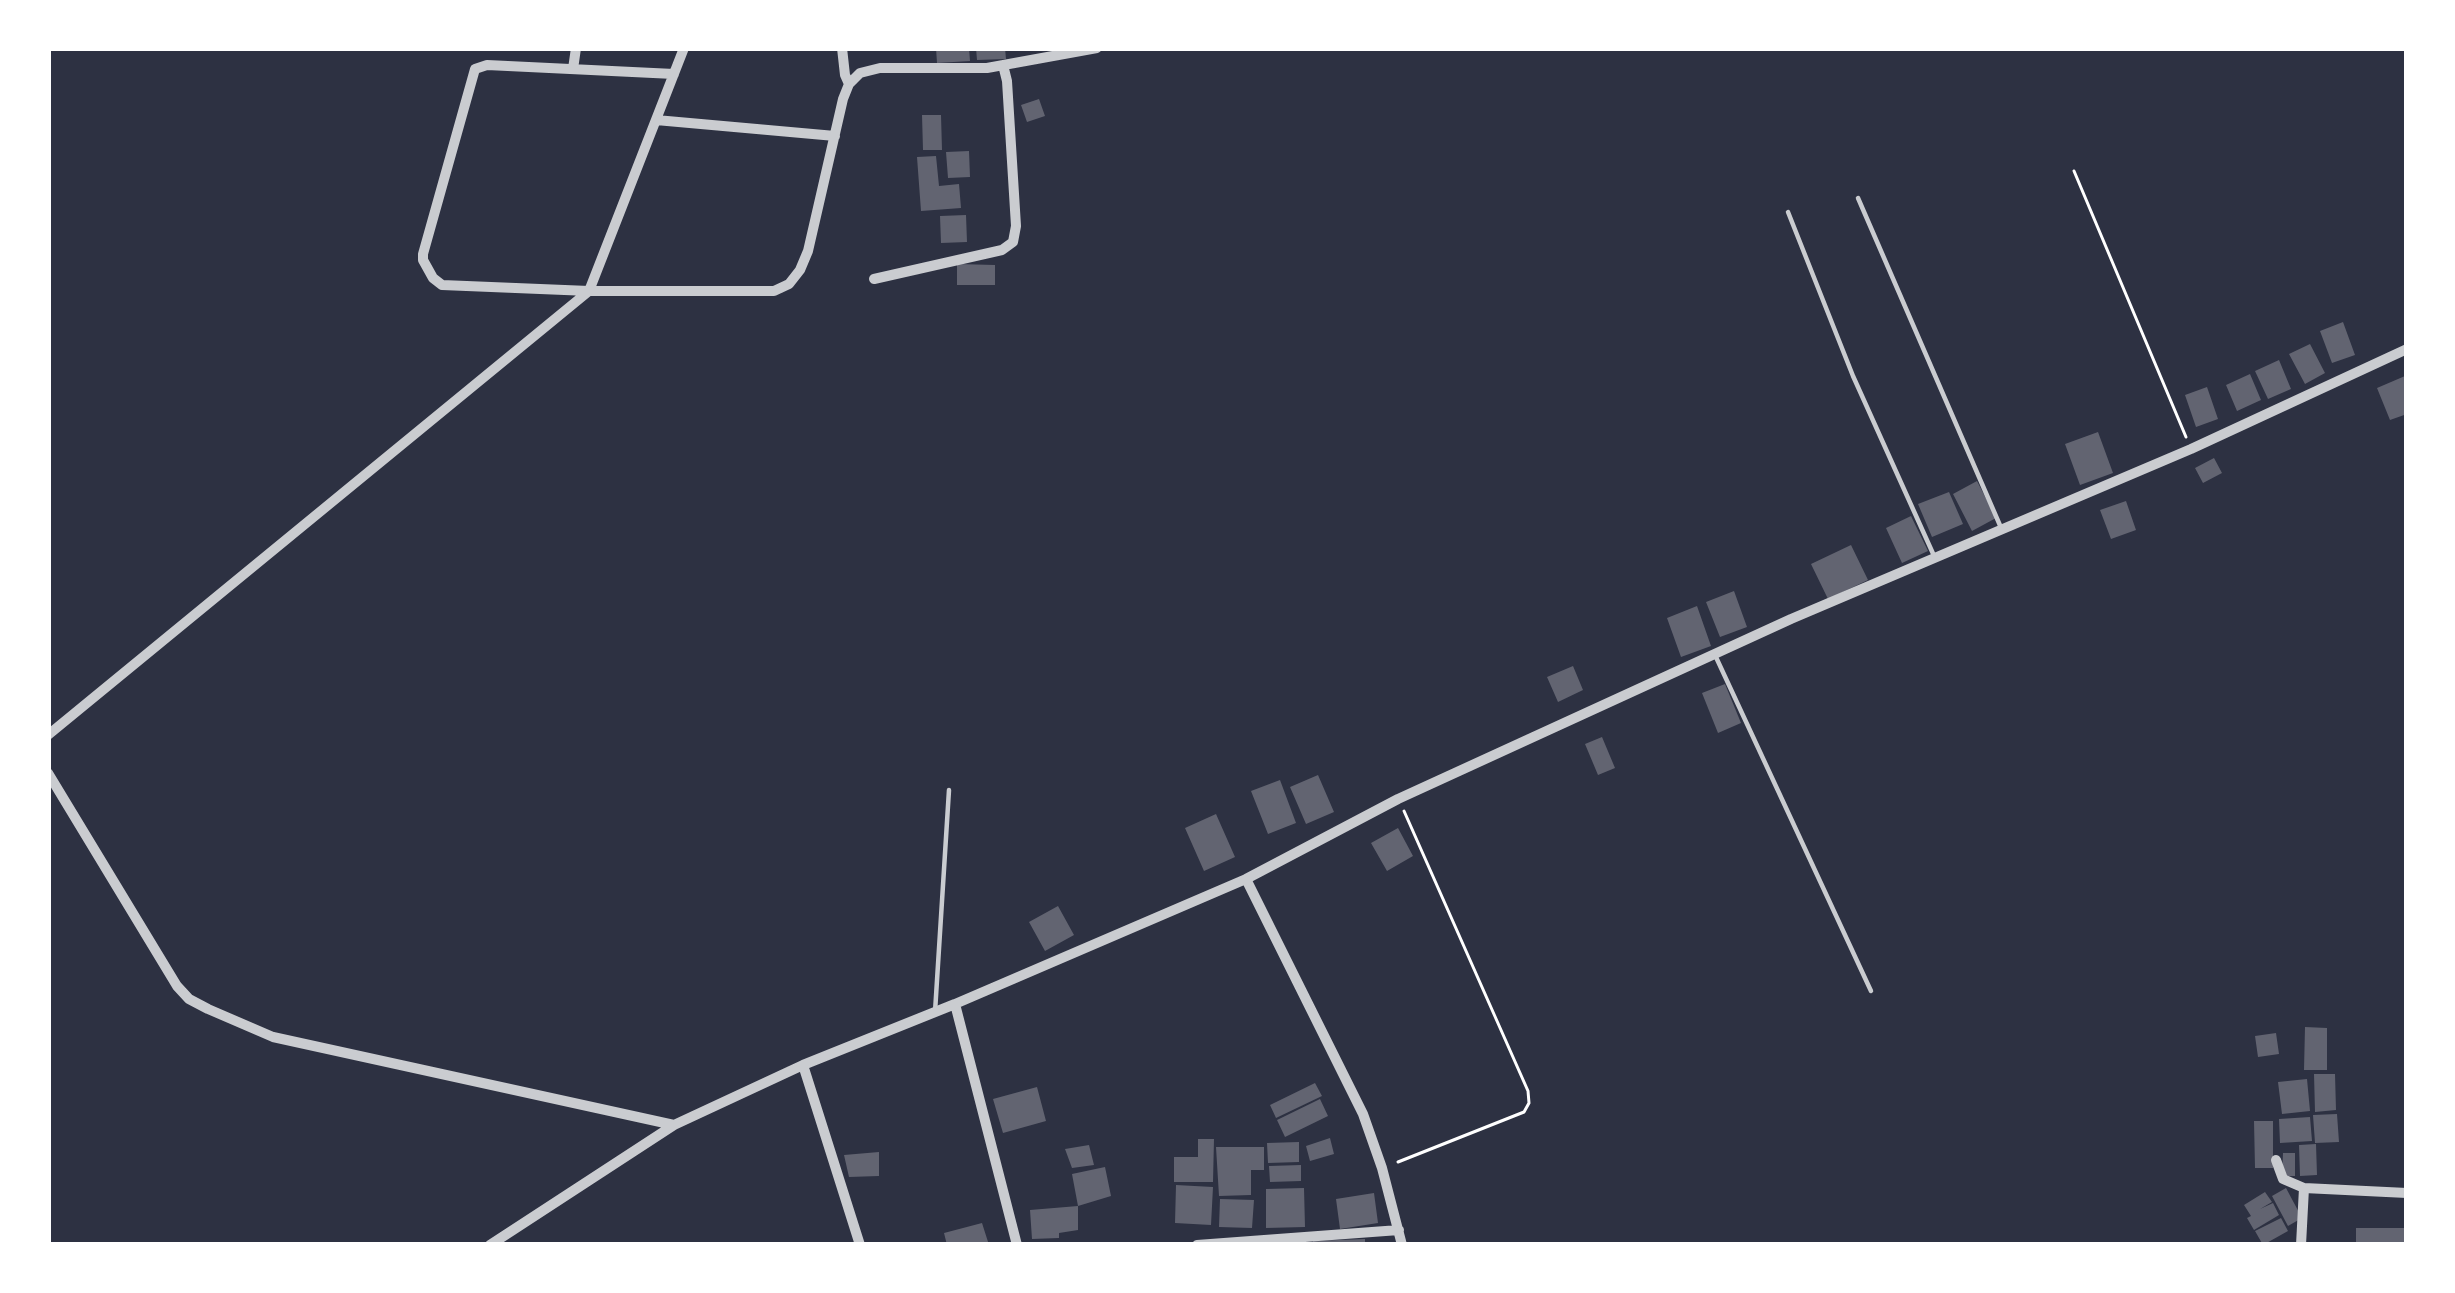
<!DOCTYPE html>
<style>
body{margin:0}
#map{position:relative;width:2455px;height:1293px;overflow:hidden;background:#2d3142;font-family:"Crimson Pro",serif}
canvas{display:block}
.frame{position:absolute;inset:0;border:51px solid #fff;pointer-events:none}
</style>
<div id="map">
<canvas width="2455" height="1293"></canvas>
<div class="frame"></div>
</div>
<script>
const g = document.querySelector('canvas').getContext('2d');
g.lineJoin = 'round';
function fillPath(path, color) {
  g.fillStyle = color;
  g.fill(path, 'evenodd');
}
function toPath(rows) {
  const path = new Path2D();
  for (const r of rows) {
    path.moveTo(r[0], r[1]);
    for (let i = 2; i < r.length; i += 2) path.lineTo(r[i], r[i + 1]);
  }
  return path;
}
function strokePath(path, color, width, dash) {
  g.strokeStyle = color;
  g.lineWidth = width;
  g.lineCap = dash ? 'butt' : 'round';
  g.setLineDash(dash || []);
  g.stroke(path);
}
fillPath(toPath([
 [936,48,969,48,970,61,937,63],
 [976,48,1005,48,1006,59,977,60],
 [1039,99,1045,116,1027,122,1021,105],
 [922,115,941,115,942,150,923,150],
 [969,151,970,177,948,178,946,152],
 [936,156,939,186,959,184,961,208,921,211,917,157],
 [966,215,967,242,941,243,940,216],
 [957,264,995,265,995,285,957,285],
 [2343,322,2355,355,2332,363,2320,331],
 [2310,344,2325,373,2305,384,2289,354],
 [2279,360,2291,389,2268,399,2255,371],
 [2250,374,2261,400,2237,411,2226,385],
 [2405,376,2407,414,2390,420,2377,388],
 [2207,387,2218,419,2196,427,2185,395],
 [2098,432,2113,473,2080,485,2065,444],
 [2214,458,2222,473,2203,483,2195,468],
 [1977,481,1996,518,1972,531,1953,494],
 [1949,492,1963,524,1932,537,1918,504],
 [2126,501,2136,530,2111,539,2100,510],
 [1911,516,1928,551,1902,563,1886,528],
 [1851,545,1868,580,1828,599,1811,564],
 [1734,591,1747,627,1720,637,1706,602],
 [1697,606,1711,646,1681,657,1667,618],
 [1573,666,1583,690,1558,702,1547,677],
 [1725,684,1741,723,1718,733,1702,693],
 [1602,737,1615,768,1598,775,1585,744],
 [1318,775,1334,812,1306,824,1290,787],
 [1280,780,1296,823,1268,834,1251,791],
 [1216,814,1235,857,1204,871,1185,828],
 [1398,828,1413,856,1387,871,1371,843],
 [1058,906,1074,935,1045,951,1029,922],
 [2305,1027,2327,1028,2327,1070,2304,1070],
 [2276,1033,2279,1054,2258,1057,2255,1036],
 [2314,1074,2335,1074,2336,1110,2315,1112],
 [2307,1079,2310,1111,2282,1114,2278,1082],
 [1315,1083,1322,1096,1276,1118,1270,1105],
 [1037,1087,1046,1121,1003,1133,993,1099],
 [1320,1099,1328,1116,1285,1137,1277,1120],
 [2337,1114,2339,1142,2315,1143,2313,1115],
 [2310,1117,2312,1141,2280,1143,2279,1119],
 [2254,1121,2273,1121,2273,1168,2255,1168],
 [1330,1138,1334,1154,1310,1161,1306,1146],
 [1198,1139,1214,1139,1213,1182,1174,1182,1174,1157,1198,1157],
 [1299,1142,1299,1162,1268,1163,1267,1143],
 [2316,1144,2317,1175,2300,1176,2299,1145],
 [1089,1145,1094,1165,1072,1168,1065,1149],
 [1216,1147,1264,1147,1264,1170,1251,1170,1251,1195,1219,1196],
 [879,1152,879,1176,849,1177,844,1155],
 [2283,1153,2295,1153,2295,1176,2282,1176],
 [1301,1165,1301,1181,1270,1182,1269,1166],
 [1105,1167,1111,1196,1078,1206,1072,1174],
 [1176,1185,1213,1187,1211,1225,1175,1223],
 [1304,1188,1305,1227,1266,1228,1266,1189],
 [2286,1188,2302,1218,2288,1226,2272,1196],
 [2265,1192,2272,1202,2260,1209,2273,1203,2279,1215,2254,1230,2247,1218,2251,1216,2244,1205],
 [1374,1193,1378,1223,1340,1229,1336,1199],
 [1220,1199,1254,1200,1252,1228,1219,1227],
 [1078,1206,1078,1230,1059,1233,1059,1238,1032,1239,1030,1210],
 [2281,1218,2288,1231,2263,1245,2255,1231],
 [982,1223,989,1245,947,1245,944,1233],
 [2356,1228,2407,1228,2407,1245,2356,1245],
 [1365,1239,1365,1245,1313,1245,1313,1241]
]), '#626471');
strokePath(toPath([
 [2074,171,2186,437],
 [1398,1162,1524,1112,1529,1103,1528,1091,1404,811]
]), '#fff', 3);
strokePath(toPath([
 [1858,198,2002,530],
 [1788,212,1853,376,1935,558],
 [1715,655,1871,991],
 [935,1012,949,790]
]), '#caccd0', 4.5);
strokePath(toPath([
 [842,48,845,75,849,84],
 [573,69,576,48],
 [674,74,487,65,475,69,423,254,423,260,433,278,442,285,589,291,774,291,789,284,800,270,808,251,843,99,849,84,860,73,880,68,987,68,1097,48],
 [656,120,835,136],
 [874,279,1002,250,1013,242,1016,226,1007,81,1003,65],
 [48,735,589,291,684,48],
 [48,773,177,986,189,999,208,1009,273,1037,674,1125],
 [1246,879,1363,1114,1382,1168,1402,1245],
 [955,1004,1017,1245],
 [803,1065,860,1245],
 [2276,1160,2283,1179,2304,1188,2407,1193],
 [490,1245,674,1125,803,1065,955,1004,1246,879,1398,799,1791,619,2191,449,2407,349],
 [1197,1245,1399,1230],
 [2301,1245,2304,1188]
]), '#caccd0', 10);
</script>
